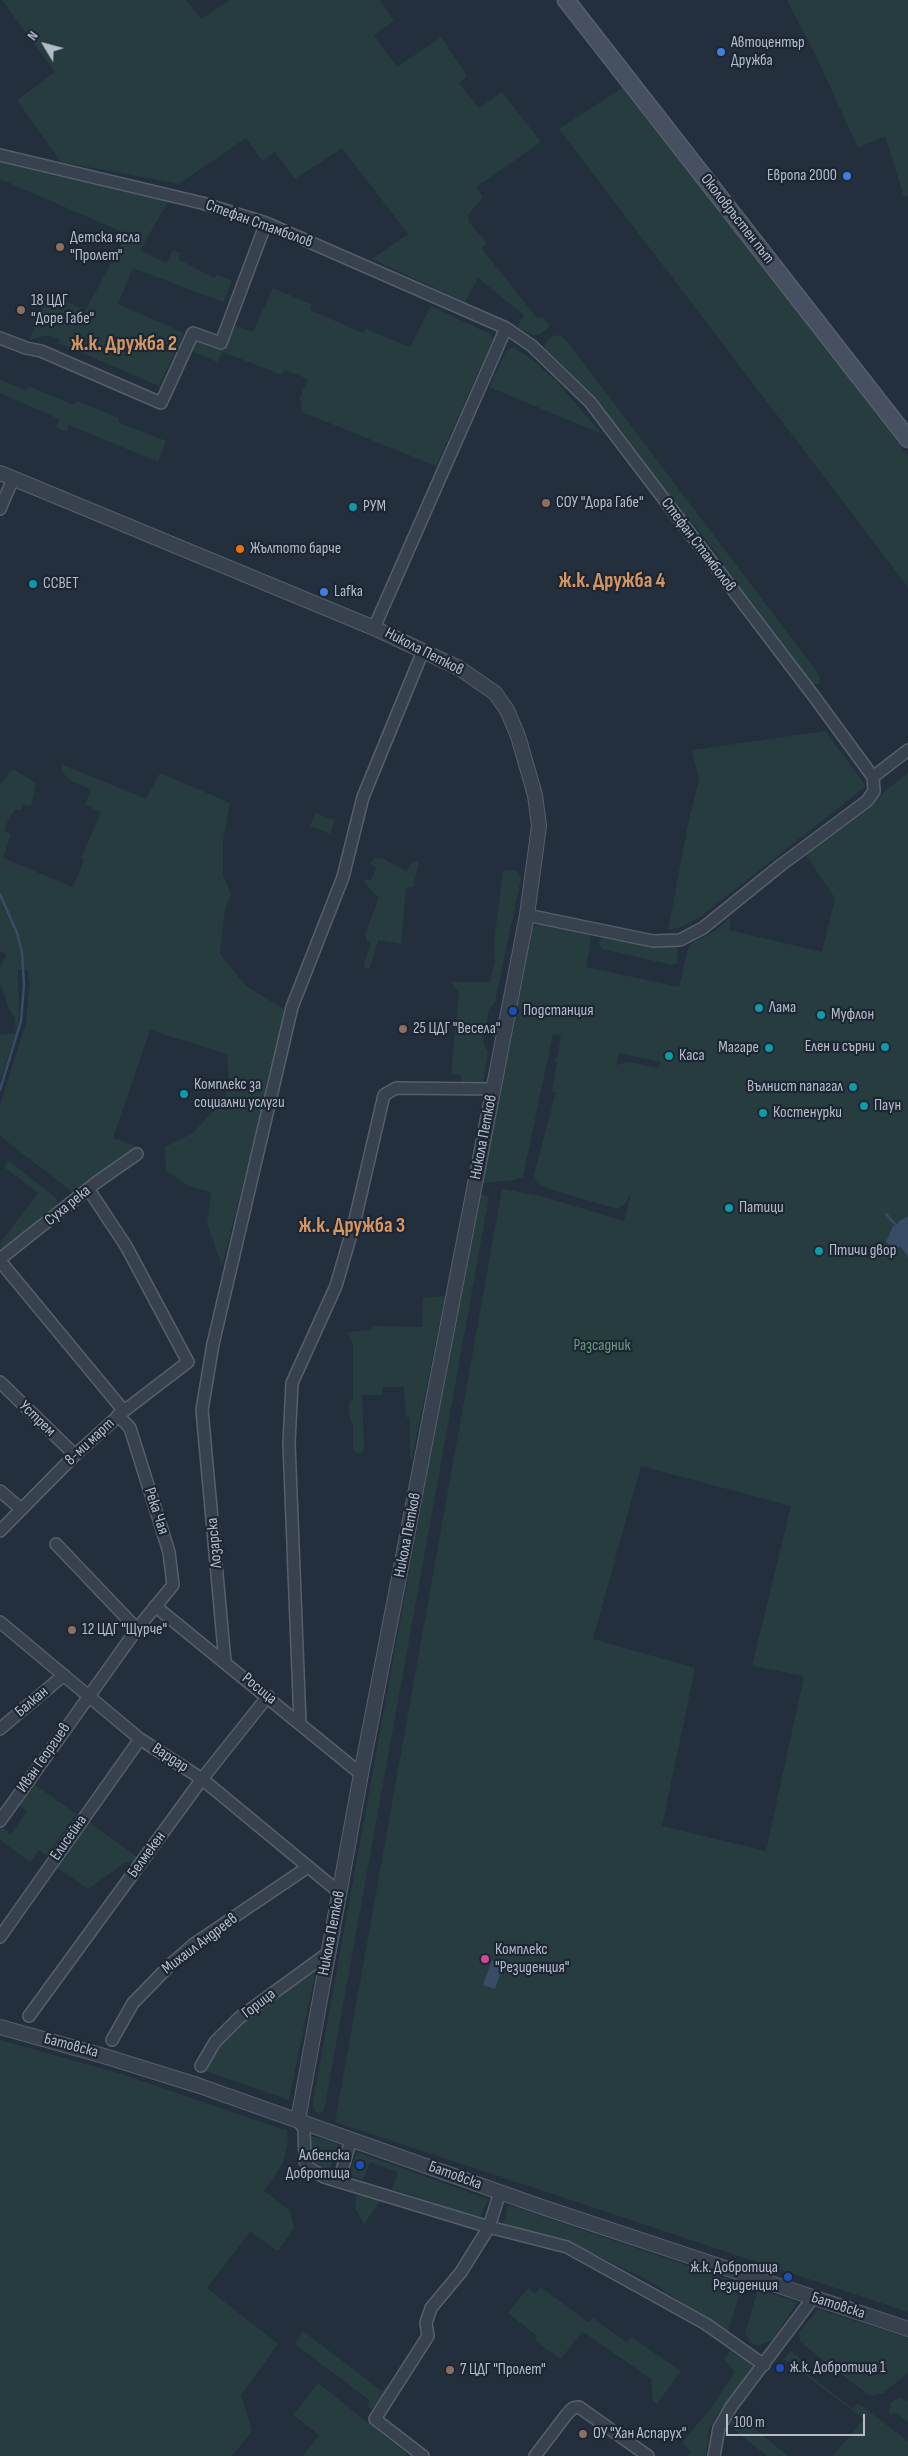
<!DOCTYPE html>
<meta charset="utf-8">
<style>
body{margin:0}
#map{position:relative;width:908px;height:2456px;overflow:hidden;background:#242f3e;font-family:"Sofia Sans Condensed",sans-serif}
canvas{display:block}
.north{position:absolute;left:20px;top:20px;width:50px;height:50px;-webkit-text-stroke:4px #1d2633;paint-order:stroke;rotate:307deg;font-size:14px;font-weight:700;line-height:20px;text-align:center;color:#b4bcc9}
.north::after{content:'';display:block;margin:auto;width:18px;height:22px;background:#b4bcc9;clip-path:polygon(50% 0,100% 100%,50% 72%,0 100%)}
.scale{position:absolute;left:726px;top:2414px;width:139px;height:22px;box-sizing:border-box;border:2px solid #b4bcc9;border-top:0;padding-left:6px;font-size:15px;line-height:18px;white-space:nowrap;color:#b4bcc9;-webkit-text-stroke:4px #1d2633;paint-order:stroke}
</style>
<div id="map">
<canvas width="908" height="2456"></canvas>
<div class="north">N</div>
<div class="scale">100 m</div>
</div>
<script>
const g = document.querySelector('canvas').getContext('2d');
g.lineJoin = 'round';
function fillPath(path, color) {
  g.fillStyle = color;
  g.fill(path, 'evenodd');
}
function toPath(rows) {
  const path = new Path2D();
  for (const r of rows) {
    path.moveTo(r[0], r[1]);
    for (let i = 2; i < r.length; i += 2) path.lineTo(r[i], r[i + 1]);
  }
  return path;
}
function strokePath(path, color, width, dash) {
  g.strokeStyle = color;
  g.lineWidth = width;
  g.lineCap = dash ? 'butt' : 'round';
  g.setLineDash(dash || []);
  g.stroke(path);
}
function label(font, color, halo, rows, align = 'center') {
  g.font = font + ' "Sofia Sans Condensed",sans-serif';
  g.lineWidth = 4.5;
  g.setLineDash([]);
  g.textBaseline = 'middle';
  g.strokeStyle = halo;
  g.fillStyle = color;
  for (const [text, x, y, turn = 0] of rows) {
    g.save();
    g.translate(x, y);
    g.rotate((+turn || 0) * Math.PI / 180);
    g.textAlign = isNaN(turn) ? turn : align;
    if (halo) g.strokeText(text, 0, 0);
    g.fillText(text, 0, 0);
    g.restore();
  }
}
fillPath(toPath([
 [2,0,186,0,201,19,230,0,380,0,394,21,374,35,397,67,441,37,467,76,459,83,479,108,502,92,541,142,476,187,483,197,468,215,469,222,487,243,482,249,537,318,542,317,550,326,540,334,533,335,517,327,524,315,478,278,465,302,372,259,408,234,342,148,295,179,275,152,262,161,246,138,179,184,61,162,17,100,55,72],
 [787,0,908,0,908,195,904,197,885,136,858,148,818,60],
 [622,88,829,351,908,456,908,587,559,129],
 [0,162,168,202,140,250,166,263,173,250,180,253,178,259,214,278,217,275,232,281,223,302,133,268,118,304,184,333,159,386,59,343,60,339,48,335,29,340,50,292,85,311,127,234,0,179],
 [273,288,311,304,310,310,363,333,366,329,410,347,431,306,490,334,493,339,436,466,302,412,300,397,308,379,285,370,282,375,223,352,217,362,190,350,195,339,225,349,235,326,253,332],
 [560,335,567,341,820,676,819,684,811,684,726,571,716,553,692,522,678,510,592,396,547,353,544,346,548,340,553,336],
 [509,348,515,348,531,359,556,381,602,434,489,387,505,353],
 [0,379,26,391,29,386,74,405,77,401,119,418,118,422,166,441,158,462,69,425,66,432,56,427,59,419,0,393],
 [825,731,866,786,700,917,684,926,668,930,689,819,699,780,692,750],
 [61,764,146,799,160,773,230,803,223,841,223,875,231,894,225,910,220,954,246,986,287,1011,222,1266,207,1224,211,1192,191,1187,166,1171,165,1147,193,1133,225,1098,229,1082,227,1054,150,1030,113,1138,139,1147,76,1195,0,1136,0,1105,26,1023,29,986,28,970,18,969,19,1016,16,1034,0,1081,0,1035,16,1033,15,1018,9,1009,0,982,0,967,7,954,0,951,0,784,13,769,36,783,31,806,24,804,21,810,16,809,9,818,4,831,11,834,3,858,73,887,84,860,81,858,101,812,85,805,91,789,69,780,62,771],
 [908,773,908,2312,335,2122,502,1189,541,1196,624,1221,631,1194,626,1203,617,1209,553,1190,537,1183,534,1175,556,1092,552,1091,557,1062,554,1060,557,1058,561,1036,553,1034,523,1177,514,1180,482,1183,529,929,538,924,545,924,587,932,590,936,590,946,586,967,679,987,689,945,715,931,731,917,729,930,822,952,835,898,805,854],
 [619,1053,660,1062,661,1062,658,1068,629,1062,616,1065],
 [641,1466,791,1506,752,1666,804,1676,766,1851,662,1826,695,1668,593,1639],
 [315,813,335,820,330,834,310,826],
 [382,858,406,871,412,863,416,861,419,864,413,887,406,888,401,944,378,940,370,968,365,968,364,963,371,944,367,941,365,933,379,898,364,882,366,879,371,880,376,869,370,863,374,859],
 [510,870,518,872,521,878,495,1002,489,1009,483,1042,488,1052,483,1082,462,1082,461,1075,451,1074,459,992,450,982,490,982,495,962,494,942,502,879,503,871],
 [606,936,642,944,674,946,678,950,677,963,672,965,602,949,599,944,599,940],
 [7,1161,12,1163,56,1198,57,1205,56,1209,1,1251,0,1243,38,1193,4,1167],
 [481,1194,489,1197,325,2105,323,2112,318,2114,313,2107,313,2101,477,1197],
 [445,1296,412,1458,410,1459,410,1417,406,1417,404,1387,383,1387,382,1395,362,1395,364,1447,362,1453,358,1453,353,1450,353,1423,350,1420,349,1403,353,1398,353,1345,347,1332,370,1330,373,1326,422,1327,423,1298],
 [33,1783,76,1814,47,1856,39,1850,30,1862,0,1840,0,1829,1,1827,11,1834,27,1811,18,1804],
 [88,1821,140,1859,125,1863,88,1889,56,1867],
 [317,1964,289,2100,205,2071,219,2044,228,2035],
 [0,2040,122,2074,287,2131,288,2140,283,2163,264,2191,290,2211,294,2228,278,2251,250,2232,207,2288,278,2344,241,2395,252,2431,232,2456,0,2456],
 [312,2136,338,2144,329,2172,316,2167,309,2144],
 [357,2152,488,2199,480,2218,392,2189,398,2172,370,2162,363,2180,349,2175],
 [356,2193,381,2200,364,2224,355,2208],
 [508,2205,743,2284,727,2334,653,2283,590,2252,503,2226],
 [540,2287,589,2322,593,2318,626,2342,631,2337,681,2371,657,2404,653,2401,651,2379,582,2331,561,2359,535,2341,537,2336,508,2313,528,2288,535,2294],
 [758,2289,797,2302,773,2340,758,2346,750,2342,745,2333],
 [818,2309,908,2338,908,2373,883,2393,870,2396,800,2342,799,2333],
 [303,2331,382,2391,388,2384,391,2388,379,2404,371,2409,368,2407,369,2400,295,2344],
 [730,2351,749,2362,753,2369,716,2416,709,2430,706,2456,688,2456,691,2452,683,2444,684,2440,711,2408,735,2372,724,2359],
 [791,2351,803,2361,799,2367,853,2409,858,2403,908,2441,908,2456,833,2456,864,2419,784,2359],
 [318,2383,406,2453,407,2456,303,2456,319,2435,293,2415],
 [899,2398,908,2401,908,2422,895,2412,892,2415,889,2412,891,2402],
 [733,2419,744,2420,788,2456,767,2456,732,2428,730,2424]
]), '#263c3f');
fillPath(toPath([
 [908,1216,908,1257,901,1247,892,1248,886,1242,893,1226,898,1227,898,1222],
 [492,1960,504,1964,495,1989,483,1985]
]), '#394c67');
strokePath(toPath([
 [0,894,17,933,22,952,24,985,21,1021,0,1090],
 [886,1214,898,1227]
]), '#394c67', 2.5);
const minor = toPath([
 [0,155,202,203,266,223,506,328,532,346,590,402,813,695,873,777,874,791,867,801,781,865,703,928,680,940,653,941,527,915],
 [0,338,26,348,41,351,161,403,193,333,221,343,266,223],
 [0,509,13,479],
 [374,628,506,328],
 [873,777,908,750],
 [0,1259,97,1182,137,1154],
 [0,1261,124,1411],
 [0,1382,75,1455],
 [0,1491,21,1509],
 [0,1531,75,1455,124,1411,188,1362,126,1246,89,1190],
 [56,1544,137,1629],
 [155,1606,361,1774],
 [0,1622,140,1739,202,1779,340,1893],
 [225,1662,202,1410,213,1344,292,1007,343,877,363,797,423,651],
 [300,1723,289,1443,292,1383,336,1286,354,1224,384,1095,396,1088,493,1089],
 [0,1729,64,1675],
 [0,1821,137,1629,173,1585,169,1552,130,1428,118,1415],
 [0,1937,140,1739],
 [29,2016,202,1779,268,1696],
 [112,2040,133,2003,171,1964,194,1944,308,1867],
 [201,2066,215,2042,239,2018,328,1953],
 [298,2120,304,2129,305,2161,309,2168,324,2177,489,2227,567,2247,706,2324,764,2365],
 [339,2181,351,2139],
 [423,2456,375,2419,428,2336,426,2323,431,2308,461,2272,489,2227,500,2192],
 [535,2456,567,2414,573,2408,579,2407,648,2456],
 [714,2456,719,2428,731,2407,813,2298]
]);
const tertiary = toPath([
 [0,473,374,628,459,668,495,693,507,710,518,736,535,795,539,826,527,915,361,1774,298,2120],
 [0,2027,104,2056,197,2085,539,2206,908,2329]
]);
const secondary = toPath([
 [566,0,908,439]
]);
strokePath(minor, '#565f6c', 14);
strokePath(tertiary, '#565f6c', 16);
strokePath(secondary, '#565f6c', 19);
strokePath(minor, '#38414e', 11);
strokePath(tertiary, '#38414e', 14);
strokePath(secondary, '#465061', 16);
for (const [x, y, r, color] of [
 [721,52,5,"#3f7fe0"],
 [847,176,5,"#3f7fe0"],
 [60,247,5,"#8d6e63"],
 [21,310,5,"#8d6e63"],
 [546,503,5,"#8d6e63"],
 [353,507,5,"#0f9aa8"],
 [240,549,5,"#e8710a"],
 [33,584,5,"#0f9aa8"],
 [324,592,5,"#3f7fe0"],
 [759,1008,5,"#0f9aa8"],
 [513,1011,5,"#1a4fb4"],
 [821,1015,5,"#0f9aa8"],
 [403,1029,5,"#8d6e63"],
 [885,1047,5,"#0f9aa8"],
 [769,1048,5,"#0f9aa8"],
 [669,1056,5,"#0f9aa8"],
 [853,1087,5,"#0f9aa8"],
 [184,1094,5,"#0f9aa8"],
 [864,1106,5,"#0f9aa8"],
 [763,1113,5,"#0f9aa8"],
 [729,1208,5,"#0f9aa8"],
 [819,1251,5,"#0f9aa8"],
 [72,1630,5,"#8d6e63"],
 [485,1959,5,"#d1479c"],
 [360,2165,5,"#1a4fb4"],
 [788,2277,5,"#1a4fb4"],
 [780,2368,5,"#1a4fb4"],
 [450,2370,5,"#8d6e63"],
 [583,2434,5,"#8d6e63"]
]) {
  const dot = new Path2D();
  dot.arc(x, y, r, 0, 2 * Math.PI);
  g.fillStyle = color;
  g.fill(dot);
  strokePath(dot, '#1d2633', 2);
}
label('16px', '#b4bcc9', '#1d2633', [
 ["Автоцентър",731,43],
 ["Дружба",731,61],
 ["Европа 2000",837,176,"right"],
 ["Детска ясла",70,238],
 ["\"Пролет\"",70,256],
 ["18 ЦДГ",31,301],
 ["\"Доре Габе\"",31,319],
 ["СОУ \"Дора Габе\"",556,503],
 ["РУМ",363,507],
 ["Жълтото барче",250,549],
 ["ССВЕТ",43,584],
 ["Lafka",334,592],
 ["Лама",769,1008],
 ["Подстанция",523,1011],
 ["Муфлон",831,1015],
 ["25 ЦДГ \"Весела\"",413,1029],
 ["Елен и сърни",875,1047,"right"],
 ["Магаре",759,1048,"right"],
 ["Каса",679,1056],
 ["Комплекс за",194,1085],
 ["социални услуги",194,1103],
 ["Вълнист папагал",843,1087,"right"],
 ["Паун",874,1106],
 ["Костенурки",773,1113],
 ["Патици",739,1208],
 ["Птичи двор",829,1251],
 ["12 ЦДГ \"Щурче\"",82,1630],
 ["Комплекс",495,1950],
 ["\"Резиденция\"",495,1968],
 ["Албенска",350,2156,"right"],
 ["Добротица",350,2174,"right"],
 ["ж.к. Добротица",778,2268,"right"],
 ["Резиденция",778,2286,"right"],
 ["ж.к. Добротица 1",790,2368],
 ["7 ЦДГ \"Пролет\"",460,2370],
 ["ОУ \"Хан Аспарух\"",593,2434]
], 'left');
label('16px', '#b4bcc9', '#1d2633', [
 ["Околовръстен път",737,219,52],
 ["Стефан Стамболов",259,224,20],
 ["Стефан Стамболов",698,545,53],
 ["Никола Петков",424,652,27],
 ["Никола Петков",484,1137,-79],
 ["Суха река",68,1206,-39],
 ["Устрем",37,1419,44],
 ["8-ми март",90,1442,-43],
 ["Река Чая",156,1511,72],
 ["Никола Петков",408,1535,-79],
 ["Лозарска",215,1543,-95],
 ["Росица",259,1689,39],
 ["Балкан",32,1702,-40],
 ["Иван Георгиев",44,1758,-55],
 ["Вардар",170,1758,33],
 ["Елисейна",69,1838,-55],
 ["Белмекен",147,1855,-54],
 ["Никола Петков",332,1933,-79],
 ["Михаил Андреев",200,1944,-37],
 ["Горица",259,2004,-37],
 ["Батовска",71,2046,15],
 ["Батовска",455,2176,20],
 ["Батовска",838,2306,18]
]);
label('16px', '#6b9a76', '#1d2633', [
 ["Разсадник",602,1346]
]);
label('bold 21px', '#d59563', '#1d2633', [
 ["ж.к. Дружба 2",124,345],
 ["ж.к. Дружба 4",612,582],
 ["ж.к. Дружба 3",352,1227]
]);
</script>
